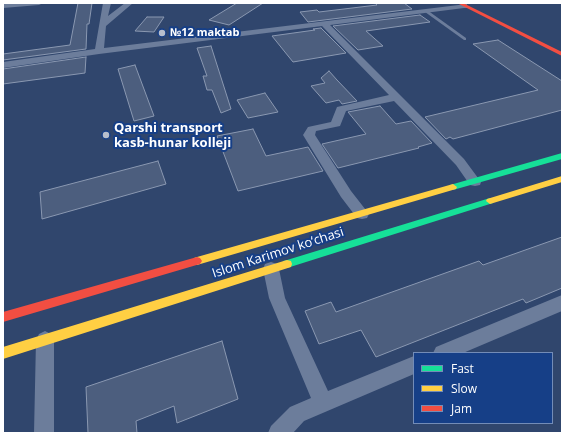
<!DOCTYPE html>
<meta charset="utf-8">
<style>
body{margin:0}
#map{position:relative;width:565px;height:436px;overflow:hidden;background:#30466d;font-family:"Open Sans",sans-serif}
canvas{display:block}
.frame{position:absolute;inset:0;border:4px solid #fff;pointer-events:none}
.legend{position:absolute;left:413px;top:352px;width:140px;height:72px;box-sizing:border-box;background:#163f87;border:1px solid #738cb7;margin:0;padding:5px 7px;list-style:none;font-size:12px;color:#fff}
.legend li{display:flex;align-items:center;gap:8px;height:20px}
.legend b{width:20px;border:1px solid #738cb7}
</style>
<div id="map">
<canvas width="565" height="436"></canvas>
<div class="frame"></div>
<ul class="legend">
<li><b style="height:5px;background:#16e098"></b>Fast</li>
<li><b style="height:5px;background:#ffcf43"></b>Slow</li>
<li><b style="height:5px;background:#f24e42"></b>Jam</li>
</ul>
</div>
<script>
const g = document.querySelector('canvas').getContext('2d');
g.lineJoin = 'round';
function fillPath(path, color) {
  g.fillStyle = color;
  g.fill(path, 'evenodd');
}
function toPath(rows) {
  const path = new Path2D();
  for (const r of rows) {
    path.moveTo(r[0], r[1]);
    for (let i = 2; i < r.length; i += 2) path.lineTo(r[i], r[i + 1]);
  }
  return path;
}
function strokePath(path, color, width, dash) {
  g.strokeStyle = color;
  g.lineWidth = width;
  g.lineCap = dash ? 'butt' : 'round';
  g.setLineDash(dash || []);
  g.stroke(path);
}
function label(font, color, halo, rows, align = 'center') {
  g.font = font + ' "Open Sans",sans-serif';
  g.lineWidth = 4;
  g.setLineDash([]);
  g.textBaseline = 'middle';
  g.strokeStyle = halo;
  g.fillStyle = color;
  for (const [text, x, y, turn = 0] of rows) {
    g.save();
    g.translate(x, y);
    g.rotate((+turn || 0) * Math.PI / 180);
    g.textAlign = isNaN(turn) ? turn : align;
    if (halo) g.strokeText(text, 0, 0);
    g.fillText(text, 0, 0);
    g.restore();
  }
}
const building = toPath([
 [78,3,92,3,89,24,87,24,86,49,3,60,3,54,70,45,78,3],
 [237,3,263,3,229,25,209,20,237,3],
 [375,3,404,3,412,9,308,22,300,12,317,10,319,12,377,5,375,3],
 [420,15,430,22,366,31,383,46,358,50,333,26,420,15],
 [147,17,164,17,154,32,135,31,147,17],
 [321,28,346,53,293,62,272,36,315,30,313,29,321,28],
 [498,40,562,81,562,110,453,139,450,137,446,139,425,117,538,90,473,44,498,40],
 [211,46,231,109,221,113,212,90,207,90,203,76,207,76,197,48,211,46],
 [86,57,85,73,3,84,3,69,86,57],
 [135,65,154,116,134,121,118,69,135,65],
 [329,71,337,80,357,101,342,104,339,100,326,103,311,86,325,83,321,78,329,71],
 [265,93,278,112,248,118,237,100,265,93],
 [380,106,396,124,411,121,432,143,418,147,419,148,338,168,322,144,366,134,348,112,380,106],
 [253,129,266,156,308,147,323,171,238,191,217,136,253,129],
 [158,161,166,184,42,219,40,192,158,161],
 [562,237,562,288,526,303,523,299,376,357,361,330,319,344,305,311,331,302,336,312,479,261,483,265,562,237],
 [222,341,238,399,177,423,174,406,136,421,137,433,88,433,86,387,222,341]
]);
fillPath(building, '#4c5e7e');
strokePath(building, '#8a98b1', 1);
fillPath(toPath([
 [425,10,427,10,466,38,466,40,464,40,425,12,425,10]
]), '#6c7d9b');
fillPath(toPath([
 [43,3,39,5,3,8,3,4,43,3],
 [103,3,111,3,108,16,125,3,133,3,106,26,104,48,467,4,467,8,464,8,330,25,464,159,481,182,480,185,475,186,470,185,456,165,394,101,346,111,340,126,316,131,315,135,351,191,369,214,367,218,362,219,357,218,341,197,303,135,308,127,331,122,337,107,389,95,322,26,99,54,3,68,3,62,95,49,103,3],
 [271,262,277,264,279,269,285,298,328,391,414,356,414,374,304,421,293,433,268,433,271,426,290,407,311,398,269,298,263,269,265,264,271,262],
 [562,295,562,311,463,353,433,353,436,347,562,295],
 [45,331,51,334,54,340,54,433,34,433,36,340,39,334,45,331]
]), '#6c7d9b');
fillPath(toPath([
 [562,153,562,159,453,190,449,187,450,185,562,153],
 [490,198,494,201,493,203,287,268,283,267,282,264,283,261,287,260,490,198]
]), '#16e098');
fillPath(toPath([
 [562,176,562,182,490,204,486,201,487,199,562,176],
 [453,184,457,187,456,189,197,265,194,264,192,261,194,258,197,257,453,184],
 [287,260,291,261,292,264,291,267,3,359,3,347,287,260]
]), '#ffcf43');
fillPath(toPath([
 [457,3,463,3,562,52,562,56,457,3],
 [197,257,200,258,202,261,200,264,3,322,3,312,197,257]
]), '#f24e42');
for (const [x, y, r, color] of [
 [162,33,4,"#b7becc"],
 [106,135,4,"#b7becc"]
]) {
  const dot = new Path2D();
  dot.arc(x, y, r, 0, 2 * Math.PI);
  g.fillStyle = color;
  g.fill(dot);
  strokePath(dot, '#163f87', 1.5);
}
label('bold 11px', '#fff', '#163f87', [
 ["№12 maktab",170,33]
], 'left');
label('bold 13px', '#fff', '#163f87', [
 ["Qarshi transport",114,128],
 ["kasb-hunar kolleji",114,143]
], 'left');
label('13px', '#fff', '#163f87', [
 ["Islom Karimov ko‘chasi",278,253,-18]
]);
</script>
